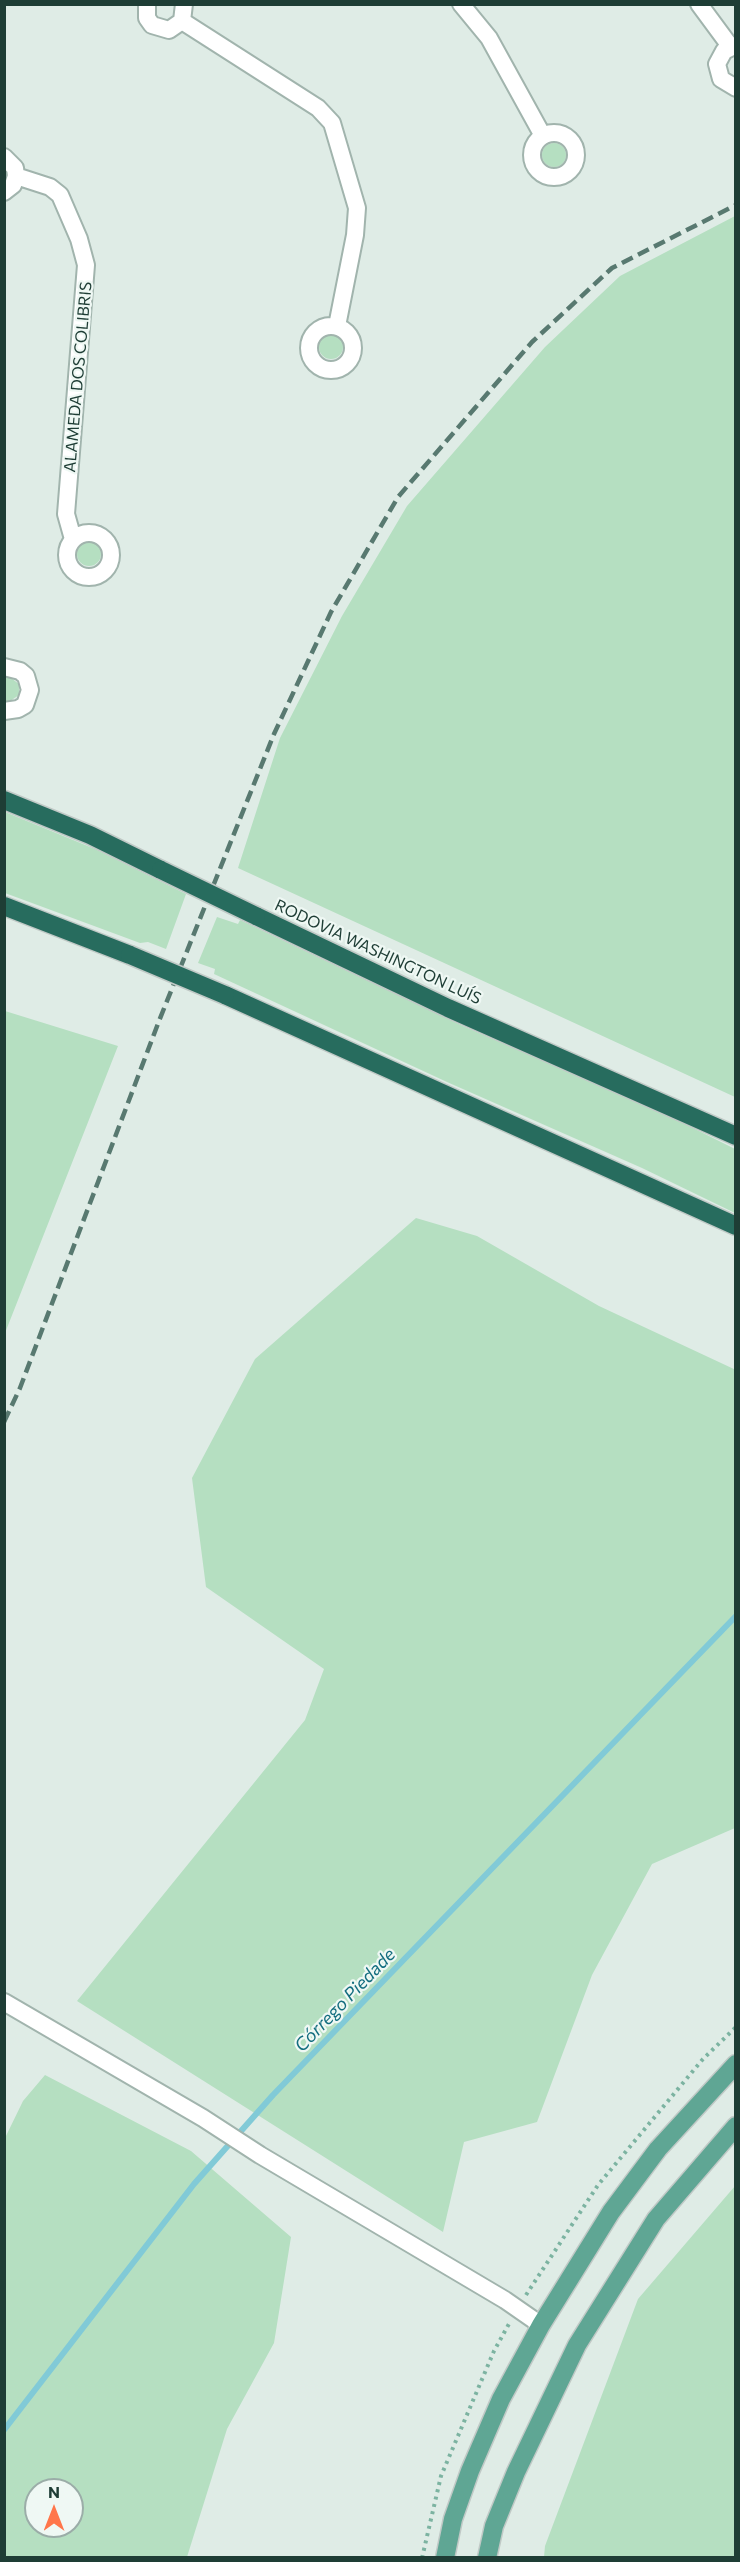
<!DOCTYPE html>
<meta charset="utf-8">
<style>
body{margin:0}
#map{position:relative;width:740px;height:2562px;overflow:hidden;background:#dfece6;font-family:Commissioner,sans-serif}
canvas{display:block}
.frame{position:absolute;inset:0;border:6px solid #1e3d35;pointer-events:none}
.north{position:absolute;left:24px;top:2478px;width:60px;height:60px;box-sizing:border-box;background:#eff8f4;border:2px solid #9bada8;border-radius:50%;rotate:0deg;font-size:16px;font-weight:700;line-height:24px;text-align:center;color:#1e3d35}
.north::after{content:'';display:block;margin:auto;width:21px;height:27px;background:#ff764a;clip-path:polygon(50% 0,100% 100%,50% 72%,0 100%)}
</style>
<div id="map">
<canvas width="740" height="2562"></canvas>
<div class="frame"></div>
<div class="north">N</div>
</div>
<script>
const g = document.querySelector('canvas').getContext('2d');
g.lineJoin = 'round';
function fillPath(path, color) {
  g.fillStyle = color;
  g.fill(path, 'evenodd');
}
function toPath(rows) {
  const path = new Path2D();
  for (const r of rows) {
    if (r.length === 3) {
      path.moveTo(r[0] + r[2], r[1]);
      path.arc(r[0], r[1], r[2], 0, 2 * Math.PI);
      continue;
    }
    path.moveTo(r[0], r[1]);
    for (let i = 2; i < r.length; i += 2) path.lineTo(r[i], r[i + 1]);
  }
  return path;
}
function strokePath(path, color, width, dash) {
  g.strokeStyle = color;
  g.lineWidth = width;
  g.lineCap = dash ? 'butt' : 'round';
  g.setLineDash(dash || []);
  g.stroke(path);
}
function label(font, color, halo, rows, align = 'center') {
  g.font = font + ' Commissioner,sans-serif';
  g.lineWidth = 4.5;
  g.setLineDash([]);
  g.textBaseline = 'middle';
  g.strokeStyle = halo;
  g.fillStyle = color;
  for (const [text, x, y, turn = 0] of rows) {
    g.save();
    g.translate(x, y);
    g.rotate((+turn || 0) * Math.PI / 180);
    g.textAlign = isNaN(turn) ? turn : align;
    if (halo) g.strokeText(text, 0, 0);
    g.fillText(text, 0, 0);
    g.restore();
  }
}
fillPath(toPath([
 [554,155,12],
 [735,216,735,1097,238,868,280,738,342,616,407,506,545,347,620,276],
 [331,347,12],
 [89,554,12],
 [4,678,11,678,19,684,19,695,10,701,5,701],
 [5,812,95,849,186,894,166,949,148,942,140,943,5,893],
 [217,917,238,924,240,920,463,1026,657,1110,735,1149,735,1213,642,1168,447,1082,214,974,215,969,198,963],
 [5,1011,118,1046,5,1333,4,1011],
 [416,1218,477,1236,599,1306,736,1370,735,1828,652,1864,592,1975,537,2122,464,2142,443,2232,77,2001,305,1720,324,1669,206,1587,192,1478,255,1359],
 [45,2075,191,2151,291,2237,274,2343,227,2429,187,2557,5,2557,5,2138,23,2101],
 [36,2490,72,2490,72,2526,36,2526],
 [735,2186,735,2557,544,2557,545,2546,638,2299]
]), '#b5dfc1');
strokePath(toPath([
 [4,2430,194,2184,273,2095,736,1616]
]), '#81cad7', 6);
const minor = toPath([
 [147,4,147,18,152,25,169,30,182,21,184,4],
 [461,4,489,38,543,136],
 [699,4,730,46],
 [182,21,318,108,332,123,357,208,355,235,337,326],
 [736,45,724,51,717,64,721,79,736,88],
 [554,155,22],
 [4,157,15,168,16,176,13,185,4,192],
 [16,176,50,187,60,195,79,239,86,265,66,514,73,539],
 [331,348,22],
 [89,555,22],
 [4,667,20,671,26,676,30,690,25,705,18,709,4,711],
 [4,2002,203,2118,260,2155,505,2300,541,2325]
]);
const primary = toPath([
 [445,2558,453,2519,470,2471,501,2399,541,2325,611,2212,658,2149,736,2064],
 [487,2558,494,2526,516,2472,577,2345,656,2219,736,2126]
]);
const motorway = toPath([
 [4,800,90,835,161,870],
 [4,906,130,955],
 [256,916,448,1008,736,1136],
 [225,995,736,1226]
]);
strokePath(minor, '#a1b4ad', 20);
strokePath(primary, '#c0c9c6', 21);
strokePath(motorway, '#c0c9c6', 21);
strokePath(toPath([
 [526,2295,598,2185,703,2059,736,2027],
 [422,2558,441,2476,494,2351,510,2322]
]), '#7cb3a1', 4, [3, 4.5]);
strokePath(minor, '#fff', 16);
strokePath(primary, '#5fa694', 18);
strokePath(motorway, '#276c5e', 18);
strokePath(toPath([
 [4,1422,20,1388,159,1021,274,734,331,612,398,497,532,342,612,268,736,205]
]), '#587970', 4.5, [12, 6]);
const motorwayBridge = toPath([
 [161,870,256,916],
 [130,955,225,995]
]);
strokePath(motorwayBridge, '#c0c9c6', 21, []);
strokePath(motorwayBridge, '#276c5e', 18);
label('16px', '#1e3d35', '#eff8f4', [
 ["ALAMEDA DOS COLIBRIS",78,377,-85],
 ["RODOVIA WASHINGTON LUÍS",378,952,25]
]);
label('italic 18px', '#136d7f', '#eff8f4', [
 ["Córrego Piedade",345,2000,-46]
]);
</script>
